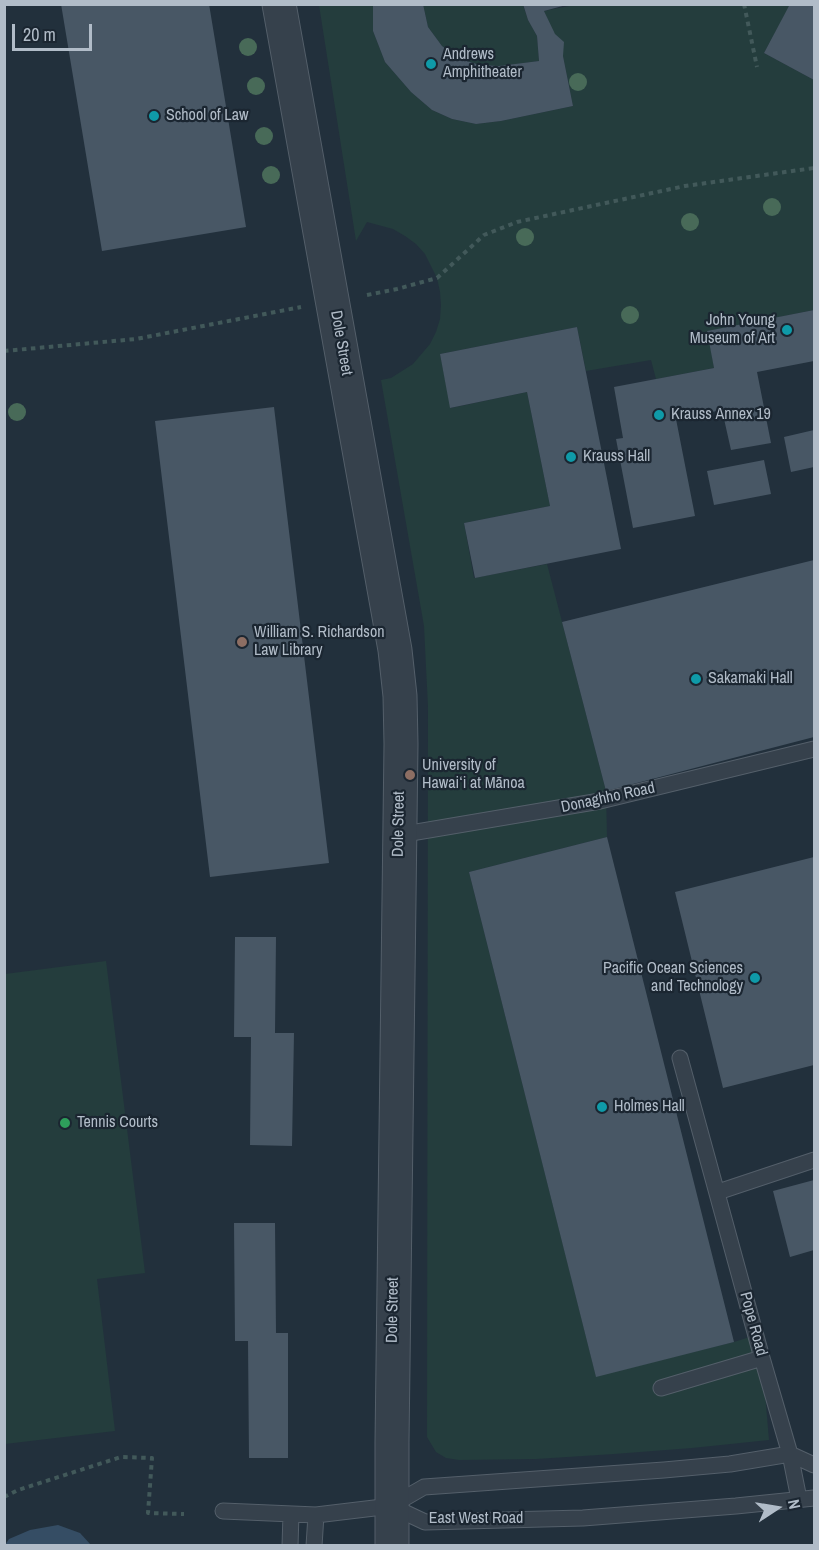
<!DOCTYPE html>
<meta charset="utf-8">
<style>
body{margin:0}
#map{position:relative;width:819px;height:1550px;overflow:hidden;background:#22303c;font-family:"Archivo Narrow",sans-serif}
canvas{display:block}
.frame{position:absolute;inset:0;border:6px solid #b1bcc8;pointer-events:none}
.north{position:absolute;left:747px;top:1478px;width:60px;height:60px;-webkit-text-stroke:4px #1b2631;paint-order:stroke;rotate:78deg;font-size:16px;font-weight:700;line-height:24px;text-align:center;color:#b1bcc8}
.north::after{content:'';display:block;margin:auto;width:21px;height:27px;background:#b1bcc8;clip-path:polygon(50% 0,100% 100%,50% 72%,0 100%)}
.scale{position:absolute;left:12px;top:24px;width:80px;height:27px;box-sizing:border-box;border:3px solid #b1bcc8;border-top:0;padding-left:8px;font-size:18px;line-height:21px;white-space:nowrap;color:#b1bcc8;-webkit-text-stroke:4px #1b2631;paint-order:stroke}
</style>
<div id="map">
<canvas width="819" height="1550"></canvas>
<div class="frame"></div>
<div class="north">N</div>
<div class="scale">20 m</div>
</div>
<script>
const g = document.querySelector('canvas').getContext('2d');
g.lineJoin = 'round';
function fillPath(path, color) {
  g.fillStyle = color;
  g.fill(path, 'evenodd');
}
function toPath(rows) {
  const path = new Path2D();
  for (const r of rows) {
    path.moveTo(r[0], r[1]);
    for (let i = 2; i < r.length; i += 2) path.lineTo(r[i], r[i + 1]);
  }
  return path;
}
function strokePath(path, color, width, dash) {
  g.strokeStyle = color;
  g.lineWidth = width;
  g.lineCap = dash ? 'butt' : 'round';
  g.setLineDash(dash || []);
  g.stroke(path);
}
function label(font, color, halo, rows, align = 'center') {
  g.font = font + ' "Archivo Narrow",sans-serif';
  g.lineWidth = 4.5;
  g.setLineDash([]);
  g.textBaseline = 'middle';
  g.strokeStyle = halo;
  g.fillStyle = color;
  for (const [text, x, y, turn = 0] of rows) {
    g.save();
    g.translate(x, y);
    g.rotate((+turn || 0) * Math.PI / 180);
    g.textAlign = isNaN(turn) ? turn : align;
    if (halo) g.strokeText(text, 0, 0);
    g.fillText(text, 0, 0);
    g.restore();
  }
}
fillPath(toPath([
 [423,4,523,5,528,20,537,36,539,61,499,66,480,65,460,59,442,46,428,27],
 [319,5,373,5,373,31,385,62,411,92,432,110,452,119,476,124,501,121,573,106,563,56,544,11,574,5,790,5,764,53,814,80,814,310,708,331,714,368,656,379,651,360,586,371,577,327,440,354,451,408,527,392,550,506,464,523,474,578,547,564,606,791,607,837,469,872,596,1376,734,1342,756,1335,762,1358,769,1440,692,1448,614,1454,536,1459,459,1460,446,1458,436,1452,427,1437,428,707,424,626,381,380,391,378,413,364,430,344,436,332,440,319,441,305,440,292,437,278,425,254,416,244,405,236,393,229,367,222,356,241],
 [106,961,145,1273,97,1279,115,1431,5,1444,5,974]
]), '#243d3d');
fillPath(toPath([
 [58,1525,80,1533,91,1545,5,1545,9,1539,30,1530]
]), '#354d64');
fillPath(toPath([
 [61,4,209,4,246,227,102,251],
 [373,4,423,4,428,27,442,46,460,59,480,65,499,66,539,61,537,36,528,20,523,4,570,4,544,11,555,34,564,42,563,56,573,106,501,121,476,124,452,119,432,110,411,92,385,62,373,31],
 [790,4,814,4,814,80,764,53],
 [814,310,814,361,757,372,771,443,731,450,722,410,676,419,695,516,633,528,616,439,623,438,614,387,714,368,707,331],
 [577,327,621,549,475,578,464,523,550,506,527,392,450,408,440,354],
 [274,407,329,863,210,877,155,421],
 [814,430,814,467,791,472,784,437],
 [764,460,771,494,714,505,707,471],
 [814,560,814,737,606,791,562,622],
 [607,837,734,1342,596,1377,469,872],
 [814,857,814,1065,723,1088,675,892],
 [235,937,276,937,275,1033,294,1033,292,1146,250,1145,251,1037,234,1037],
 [814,1180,814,1250,790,1257,773,1191],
 [234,1223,275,1223,276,1333,288,1333,288,1458,249,1458,248,1341,235,1341]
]), '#485765');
const service = toPath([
 [399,835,600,801,814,749],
 [680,1058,762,1358,790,1454,799,1499],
 [718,1192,814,1160],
 [661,1388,762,1358],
 [391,1506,425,1522,583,1518,736,1506,814,1498],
 [223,1511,316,1515,391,1506,424,1487,664,1470,730,1464,790,1454,814,1465],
 [290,1546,291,1514],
 [314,1546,316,1515]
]);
const tertiary = toPath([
 [279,4,395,650,400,696,401,744,392,1442,392,1546]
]);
strokePath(service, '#545f6a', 17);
strokePath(tertiary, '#545f6a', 35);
strokePath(toPath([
 [744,4,757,67],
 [367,295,397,289,437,278,484,235,517,222,685,186,814,168],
 [4,351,136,339,301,307],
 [4,1497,18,1490,121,1457,152,1458,148,1513,184,1514]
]), '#42595a', 4, [4.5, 4.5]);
strokePath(service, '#36414c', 15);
strokePath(tertiary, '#36414c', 33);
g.fillStyle = '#486a58';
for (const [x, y] of [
 [248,47],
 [578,82],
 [256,86],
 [264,136],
 [271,175],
 [772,207],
 [690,222],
 [525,237],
 [630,315],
 [17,412]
]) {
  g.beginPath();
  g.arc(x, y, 9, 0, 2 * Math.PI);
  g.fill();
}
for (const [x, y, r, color] of [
 [431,64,6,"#0f9aa8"],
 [154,116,6,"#0f9aa8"],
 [787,330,6,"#0f9aa8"],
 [659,415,6,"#0f9aa8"],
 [571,457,6,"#0f9aa8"],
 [242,642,6,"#8d6e63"],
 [696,679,6,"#0f9aa8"],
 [410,775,6,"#8d6e63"],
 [755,978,6,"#0f9aa8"],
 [602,1107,6,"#0f9aa8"],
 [65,1123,6,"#2e9e5b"]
]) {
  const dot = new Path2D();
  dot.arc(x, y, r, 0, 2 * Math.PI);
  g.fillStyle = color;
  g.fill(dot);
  strokePath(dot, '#1b2631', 2);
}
label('16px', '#b1bcc8', '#1b2631', [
 ["Andrews",443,55],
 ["Amphitheater",443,73],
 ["School of Law",166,116],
 ["John Young",775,321,"right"],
 ["Museum of Art",775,339,"right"],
 ["Krauss Annex 19",671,415],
 ["Krauss Hall",583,457],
 ["William S. Richardson",254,633],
 ["Law Library",254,651],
 ["Sakamaki Hall",708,679],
 ["University of",422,766],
 ["Hawaiʻi at Mānoa",422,784],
 ["Pacific Ocean Sciences",743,969,"right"],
 ["and Technology",743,987,"right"],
 ["Holmes Hall",614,1107],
 ["Tennis Courts",77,1123]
], 'left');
label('16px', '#b1bcc8', '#1b2631', [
 ["Dole Street",341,343,80],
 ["Donaghho Road",608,798,-12],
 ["Dole Street",399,824,-89],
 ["Dole Street",393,1310,-89],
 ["Pope Road",753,1324,75],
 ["East West Road",476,1519]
]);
</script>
